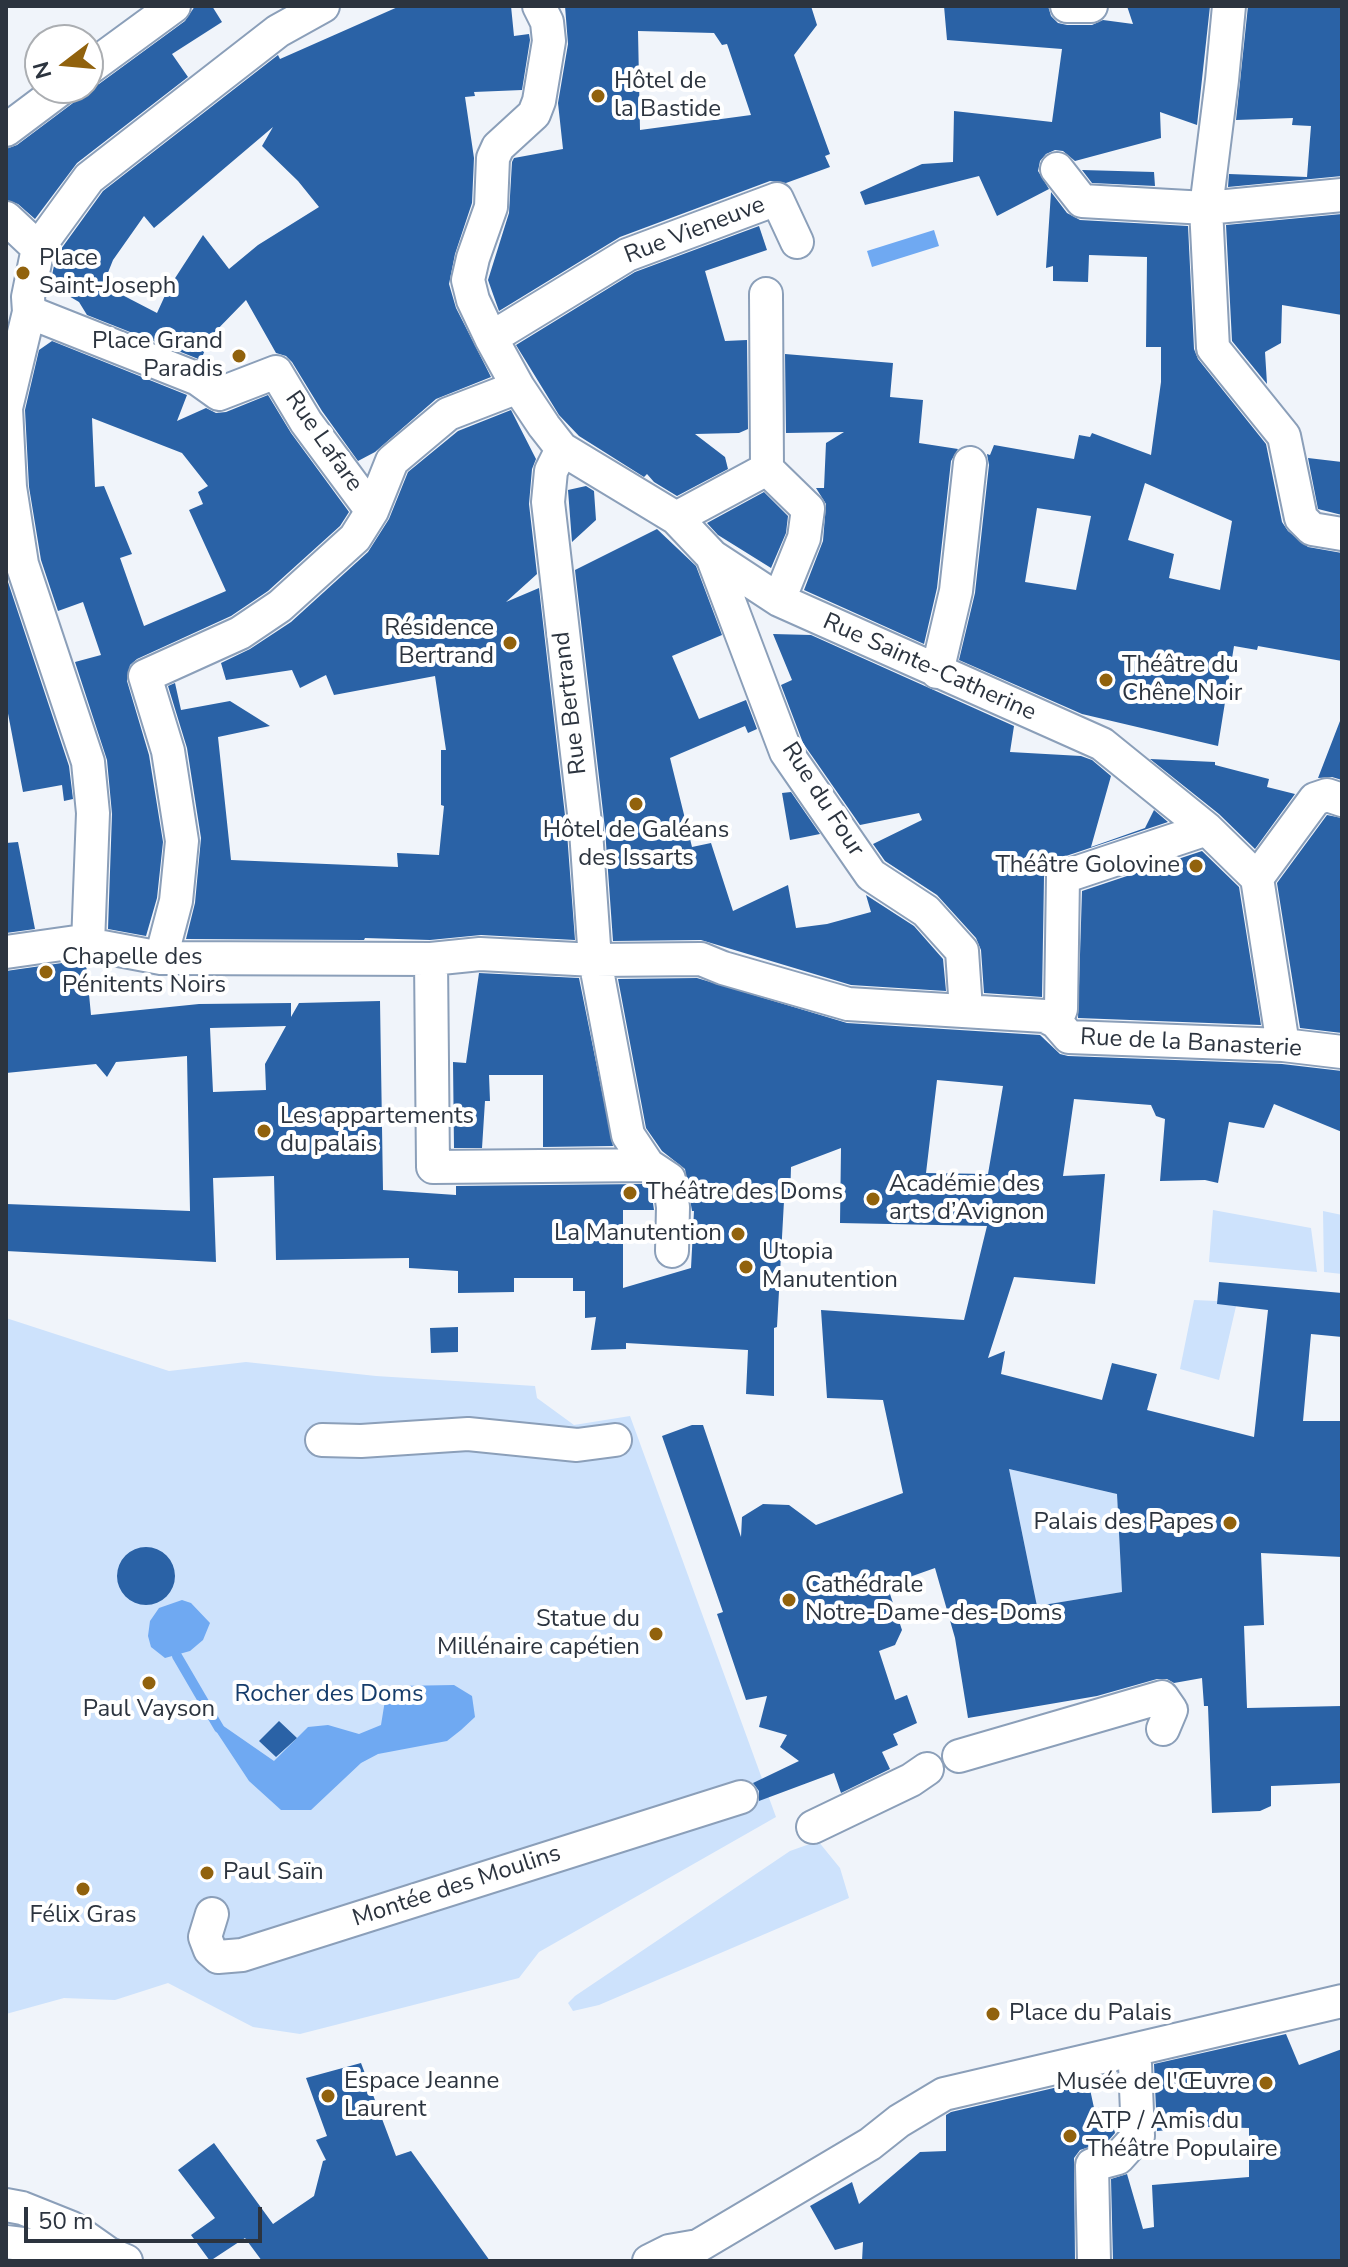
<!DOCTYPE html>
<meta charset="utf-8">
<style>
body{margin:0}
#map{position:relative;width:1348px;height:2267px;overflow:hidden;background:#f0f4fa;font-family:"Nunito Sans",sans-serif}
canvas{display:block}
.frame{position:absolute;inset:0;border:8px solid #2c343f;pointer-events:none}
.north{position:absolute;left:24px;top:24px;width:80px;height:80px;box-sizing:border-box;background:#fff;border:2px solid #abaeb2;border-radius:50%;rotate:254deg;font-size:22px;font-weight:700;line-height:32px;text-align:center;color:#2c343f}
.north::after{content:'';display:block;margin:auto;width:28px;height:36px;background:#91620d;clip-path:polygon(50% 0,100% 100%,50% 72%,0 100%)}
.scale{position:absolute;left:24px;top:2207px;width:238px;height:36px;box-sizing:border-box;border:4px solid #2c343f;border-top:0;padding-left:10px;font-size:24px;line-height:28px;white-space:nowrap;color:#2c343f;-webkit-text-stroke:6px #fff;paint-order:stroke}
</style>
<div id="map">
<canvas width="1348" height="2267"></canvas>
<div class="frame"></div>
<div class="north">N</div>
<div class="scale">50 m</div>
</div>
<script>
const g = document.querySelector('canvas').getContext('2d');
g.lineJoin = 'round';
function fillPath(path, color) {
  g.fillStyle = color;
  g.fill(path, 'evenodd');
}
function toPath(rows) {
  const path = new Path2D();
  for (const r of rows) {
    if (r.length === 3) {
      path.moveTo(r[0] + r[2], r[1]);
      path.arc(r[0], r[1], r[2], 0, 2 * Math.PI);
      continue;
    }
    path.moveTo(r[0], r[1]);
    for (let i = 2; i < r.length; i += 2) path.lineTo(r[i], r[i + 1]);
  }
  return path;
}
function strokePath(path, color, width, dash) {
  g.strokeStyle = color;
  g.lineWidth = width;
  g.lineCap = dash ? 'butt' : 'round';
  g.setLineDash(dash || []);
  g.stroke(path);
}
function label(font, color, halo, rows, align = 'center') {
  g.font = font + ' "Nunito Sans",sans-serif';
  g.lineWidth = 8;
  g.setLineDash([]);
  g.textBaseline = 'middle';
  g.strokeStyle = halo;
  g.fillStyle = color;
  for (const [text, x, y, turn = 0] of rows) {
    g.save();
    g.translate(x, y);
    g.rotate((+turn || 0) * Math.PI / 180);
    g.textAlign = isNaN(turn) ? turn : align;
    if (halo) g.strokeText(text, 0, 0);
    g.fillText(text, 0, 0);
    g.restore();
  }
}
fillPath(toPath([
 [1213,1210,1311,1228,1317,1272,1209,1262],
 [1323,1211,1342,1215,1342,1274,1324,1272],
 [1194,1300,1237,1302,1219,1380,1180,1369],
 [6,1318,169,1371,246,1362,376,1376,535,1386,537,1398,574,1425,630,1416,776,1817,539,1952,519,1978,300,2034,253,2027,168,1983,115,2000,64,1998,6,2014],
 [1009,1469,1117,1494,1122,1592,1037,1606],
 [818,1841,840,1868,849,1898,599,2005,573,2011,568,2003,575,1996,790,1851]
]), '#cde2fc');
fillPath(toPath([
 [934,230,939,246,872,267,867,251],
 [182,1600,191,1603,210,1623,203,1640,190,1651,165,1658,151,1647,148,1636,150,1621,159,1608],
 [454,1685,472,1696,475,1717,461,1730,447,1741,378,1754,361,1763,311,1810,281,1810,249,1781,216,1731,222,1725,274,1761,308,1727,328,1725,359,1734,381,1725,386,1694,397,1686]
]), '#6fa9f2');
strokePath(toPath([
 [177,1656,219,1728]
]), '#6fa9f2', 10);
fillPath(toPath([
 [195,6,212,6,222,22,172,54,188,77,77,163,35,219,18,204,6,200,6,149,17,145,73,103,85,88,99,84,185,21],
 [400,6,511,6,514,36,529,34,530,40,522,90,474,92,475,96,465,97,474,158,472,203,455,254,449,284,456,308,491,377,436,399,375,452,358,461,322,411,292,362,286,356,276,353,246,300,210,337,201,360,87,315,79,302,50,285,56,256,103,191,278,55,280,59],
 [273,127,262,146,298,181,319,207,258,245,229,269,203,235,168,289,157,313,103,285,113,260,144,216,154,228],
 [565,6,811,6,817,25,794,55,830,154,825,156,830,167,786,183,770,181,620,237,499,311,488,280,509,213,512,162,514,158,563,149,558,103,568,44],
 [638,31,714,33,722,45,727,44,751,115,640,130],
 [944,6,1048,6,1051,16,1058,23,1067,25,1092,25,1103,20,1133,24,1127,6,1210,6,1197,125,1160,112,1161,138,1075,161,1063,151,1055,150,1046,154,1040,161,1038,171,1049,189,997,216,979,176,865,205,860,192,922,164,953,162,954,111,1052,122,1062,49,947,40],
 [1248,6,1342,6,1342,176,1228,187,1229,174,1307,177,1311,126,1292,125,1293,118,1236,120],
 [1082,170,1154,172,1155,186,1092,183],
 [1051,192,1067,213,1080,220,1188,226,1194,349,1198,359,1266,444,1282,522,1288,531,1308,547,1342,553,1342,661,1258,646,1257,650,1234,646,1218,746,1082,714,959,660,975,593,989,465,987,454,990,455,994,445,1074,459,1079,435,1090,437,1092,433,1151,455,1161,382,1161,347,1146,347,1147,257,1089,255,1088,282,1053,281,1053,266,1046,268],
 [1145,483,1232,521,1220,590,1169,578,1174,554,1128,540],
 [1037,508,1091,516,1076,590,1025,582],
 [1342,214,1342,315,1282,305,1281,343,1265,352,1267,384,1232,341,1226,225],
 [759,226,767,250,705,271,725,341,747,340,748,429,739,433,695,434,725,457,728,469,677,496,654,482,647,474,644,477,579,436,559,415,516,345,635,272],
 [52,341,187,395,177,421,206,408,216,413,226,412,268,395,291,433,349,512,340,526,268,591,231,616,137,659,130,665,127,681,149,755,163,842,157,898,146,936,108,929,112,814,107,760,75,662,101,655,83,602,58,611,41,560,29,487,25,410,39,350],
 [92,418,182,453,208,486,198,492,203,504,189,510,226,591,144,626,120,558,132,554,104,486,95,487],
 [785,354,893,363,890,397,923,400,919,443,958,449,951,461,937,588,924,644,804,590,823,541,826,504,816,488,824,488,826,443,844,432,786,433],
 [511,410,536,459,532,469,529,504,537,574,506,602,539,588,567,833,575,940,481,935,430,940,365,938,364,940,186,939,195,903,201,838,187,748,168,686,175,683,181,710,230,701,270,726,218,737,231,860,398,867,397,853,439,855,444,806,441,805,441,750,446,750,435,676,334,695,326,675,300,688,292,670,226,680,221,663,250,649,291,622,368,552,389,519,408,472,458,431],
 [1308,458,1342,462,1342,515,1318,509],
 [586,486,594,491,596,520,572,542,568,490],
 [764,492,788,516,786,533,771,568,718,535,707,523],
 [657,529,696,566,722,635,672,656,699,719,746,700,757,729,748,733,745,726,670,758,692,847,711,843,733,911,788,885,796,928,827,924,871,912,866,895,914,926,943,959,946,991,851,985,701,940,613,941,605,829,575,570],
 [6,576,69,766,73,799,64,801,62,785,23,792,6,703],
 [773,634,811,635,1014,726,1010,752,1081,756,1092,760,1111,776,1091,847,1145,828,1154,810,1168,822,1057,859,1047,867,1044,877,1042,997,984,993,981,950,976,938,937,895,885,861,873,844,922,820,919,813,860,825,803,743,781,685,792,680],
 [1340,721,1342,780,1332,777,1318,778],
 [1150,759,1215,762,1215,765,1269,779,1267,787,1295,794,1255,849,1219,814],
 [791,792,820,834,790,840,782,793],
 [1327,815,1342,818,1342,1033,1300,1028,1277,883],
 [18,842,35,929,6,933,6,843],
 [1202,851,1239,887,1261,1025,1078,1018,1082,891],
 [76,961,86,963,91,1015,199,1004,291,1003,291,1017,299,1003,380,1001,383,1190,456,1195,456,1186,642,1184,651,1190,654,1210,623,1210,623,1288,691,1268,694,1211,692,1211,685,1169,662,1151,646,1128,618,979,697,978,847,1023,1040,1035,1060,1054,1068,1056,1282,1064,1342,1071,1342,1132,1274,1104,1264,1128,1229,1122,1218,1183,1205,1180,1160,1181,1165,1119,1156,1116,1151,1105,1074,1099,1063,1176,1105,1174,1095,1284,1014,1277,988,1358,1005,1351,1001,1374,1102,1400,1112,1363,1157,1374,1147,1410,1254,1437,1268,1310,1217,1304,1219,1282,1342,1293,1342,1337,1311,1334,1303,1421,1342,1421,1342,1557,1261,1553,1264,1625,1244,1626,1247,1708,1342,1706,1342,1783,1271,1786,1271,1806,1260,1811,1212,1813,1208,1706,1204,1706,1202,1678,1174,1683,1167,1679,1157,1679,1097,1696,968,1718,955,1638,935,1568,887,1585,902,1630,895,1645,879,1651,895,1700,907,1695,917,1723,893,1734,898,1745,882,1752,890,1769,841,1793,834,1773,759,1801,759,1791,753,1783,799,1761,780,1747,787,1735,759,1727,767,1696,746,1700,717,1614,723,1612,662,1436,692,1425,703,1425,741,1537,742,1517,763,1504,789,1505,816,1525,903,1493,883,1400,827,1398,821,1310,964,1320,987,1226,840,1223,841,1148,791,1167,790,1201,784,1201,777,1327,774,1328,774,1396,746,1394,748,1350,626,1343,626,1349,591,1350,596,1317,585,1318,585,1291,573,1291,573,1278,514,1278,514,1292,458,1293,458,1271,409,1268,409,1258,276,1260,274,1176,213,1178,216,1262,6,1251,6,1204,190,1211,187,1056,116,1062,107,1077,96,1064,6,1073,6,971],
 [286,1026,265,1064,266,1090,213,1092,210,1028],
 [937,1080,1003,1086,988,1174,926,1173],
 [1009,1469,1117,1494,1122,1592,1037,1606],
 [479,973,579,978,613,1146,543,1147,543,1075,489,1075,490,1101,485,1101,482,1148,454,1148,453,1062,466,1063],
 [458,1327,458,1352,431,1353,430,1328],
 [146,1576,29],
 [279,1721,297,1738,276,1757,259,1741],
 [1286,2034,1299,2065,1342,2049,1342,2261,1113,2261,1111,2179,1127,2174,1143,2229,1154,2227,1152,2185,1249,2177,1249,2128,1208,2127,1157,2131,1154,2064],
 [361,2063,396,2156,411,2151,490,2261,262,2261,245,2238,210,2261,191,2235,215,2218,178,2170,214,2143,273,2224,314,2196,323,2161,326,2160,316,2140,327,2136,306,2078],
 [1088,2080,1099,2131,1114,2129,1115,2133,1108,2141,1080,2150,1074,2158,1075,2261,862,2261,863,2242,835,2250,810,2206,852,2182,859,2204,920,2152,946,2151,946,2115,951,2112]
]), '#2a62a6');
const street = toPath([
 [539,6,547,22,549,41,539,101,534,114,498,147,493,158,491,207,473,258,468,280,473,300,491,338,518,387,544,426,562,449,676,518,712,556,779,600,1102,744,1207,829,1257,878,1283,1045],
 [1067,6,1091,6],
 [1229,6,1222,80,1206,208,1342,195],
 [88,69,174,6],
 [6,130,62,88],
 [1057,169,1082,201,1206,208,1213,348,1284,436,1301,518,1312,529,1342,534],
 [6,218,38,248],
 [29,312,198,379,219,394,276,372,306,422,372,511],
 [491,338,627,255,777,199,797,242],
 [562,449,551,471,548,502,586,831,595,960,628,1135,648,1165,669,1179,673,1207,672,1251],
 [767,469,808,509,804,538,779,600],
 [676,518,767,469,766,294],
 [712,556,786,752,871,875,926,911,962,951,966,1010],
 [937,672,956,591,970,463],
 [1257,878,1315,799,1327,795,1342,800],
 [88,944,93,813,88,762,22,564,10,487,6,408,29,312,28,297,38,248,89,178,278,31,323,6],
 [6,952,76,942,161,958,431,959,480,954,595,960,701,959,723,968,848,1004,1045,1016,1056,1022,1069,1037,1283,1045,1342,1052],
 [161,958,176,901,182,841,168,751,145,676,240,633,280,606,355,538,372,511,392,461,448,414,518,387],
 [431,959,433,1167,648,1165],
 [1056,1022,1061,1009,1063,877,1207,829],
 [322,1440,361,1441,468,1434,577,1445,615,1440],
 [959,1756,1162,1697,1171,1710,1163,1729],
 [813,1827,911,1780,927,1769],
 [212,1914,205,1937,210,1950,218,1957,242,1955,741,1797],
 [6,2205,22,2208,72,2228,109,2254],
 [6,2242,112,2255,126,2261],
 [649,2261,669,2251,698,2246],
 [682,2261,698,2246,870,2144,899,2121,944,2094,1342,2001],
 [1094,2261,1092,2165,1118,2158,1138,2136,1135,2064]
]);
strokePath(street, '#8b9fb9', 36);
strokePath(street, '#fff', 32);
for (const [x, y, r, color] of [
 [598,96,8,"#91620d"],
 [23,273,8,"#91620d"],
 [239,356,8,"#91620d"],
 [510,643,8,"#91620d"],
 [1106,680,8,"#91620d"],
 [636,804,8,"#91620d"],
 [1196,866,8,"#91620d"],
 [46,972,8,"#91620d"],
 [264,1131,8,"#91620d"],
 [630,1193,8,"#91620d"],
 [873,1199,8,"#91620d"],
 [738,1234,8,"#91620d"],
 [746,1267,8,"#91620d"],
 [1230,1523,8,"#91620d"],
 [789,1600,8,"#91620d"],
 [656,1634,8,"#91620d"],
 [149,1683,8,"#91620d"],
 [207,1873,8,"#91620d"],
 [83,1889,8,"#91620d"],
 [993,2014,8,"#91620d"],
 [1266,2083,8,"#91620d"],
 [328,2096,8,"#91620d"],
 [1070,2136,8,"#91620d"]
]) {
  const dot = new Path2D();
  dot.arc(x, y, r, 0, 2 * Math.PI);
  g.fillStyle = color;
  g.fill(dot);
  strokePath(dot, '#fff', 3);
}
label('24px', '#2c343f', '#fff', [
 ["Hôtel de",614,82],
 ["la Bastide",614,110],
 ["Place",39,259],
 ["Saint-Joseph",39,287],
 ["Place Grand",223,342,"right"],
 ["Paradis",223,370,"right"],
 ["Résidence",494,629,"right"],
 ["Bertrand",494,657,"right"],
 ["Théâtre du",1122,666],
 ["Chêne Noir",1122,694],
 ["Hôtel de Galéans",636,831,"center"],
 ["des Issarts",636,859,"center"],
 ["Théâtre Golovine",1180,866,"right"],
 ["Chapelle des",62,958],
 ["Pénitents Noirs",62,986],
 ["Les appartements",280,1117],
 ["du palais",280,1145],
 ["Académie des",889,1185],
 ["arts d’Avignon",889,1213],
 ["Théâtre des Doms",646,1193],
 ["La Manutention",722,1234,"right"],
 ["Utopia",762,1253],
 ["Manutention",762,1281],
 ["Palais des Papes",1214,1523,"right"],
 ["Cathédrale",805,1586],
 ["Notre-Dame-des-Doms",805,1614],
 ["Statue du",640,1620,"right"],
 ["Millénaire capétien",640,1648,"right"],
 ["Paul Vayson",149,1710,"center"],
 ["Paul Saïn",223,1873],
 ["Félix Gras",83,1916,"center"],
 ["Place du Palais",1009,2014],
 ["Espace Jeanne",344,2082],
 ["Laurent",344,2110],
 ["Musée de l'Œuvre",1250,2083,"right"],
 ["ATP / Amis du",1086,2122],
 ["Théâtre Populaire",1086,2150]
], 'left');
label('24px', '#2c343f', '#fff', [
 ["Rue Vieneuve",695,231,-21],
 ["Rue Lafare",323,442,55],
 ["Rue Sainte-Catherine",929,668,24],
 ["Rue Bertrand",571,703,-97],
 ["Rue du Four",822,800,57],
 ["Rue de la Banasterie",1191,1044,3],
 ["Montée des Moulins",457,1887,-18]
]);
label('24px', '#153c6b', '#fff', [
 ["Rocher des Doms",329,1695]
]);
</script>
